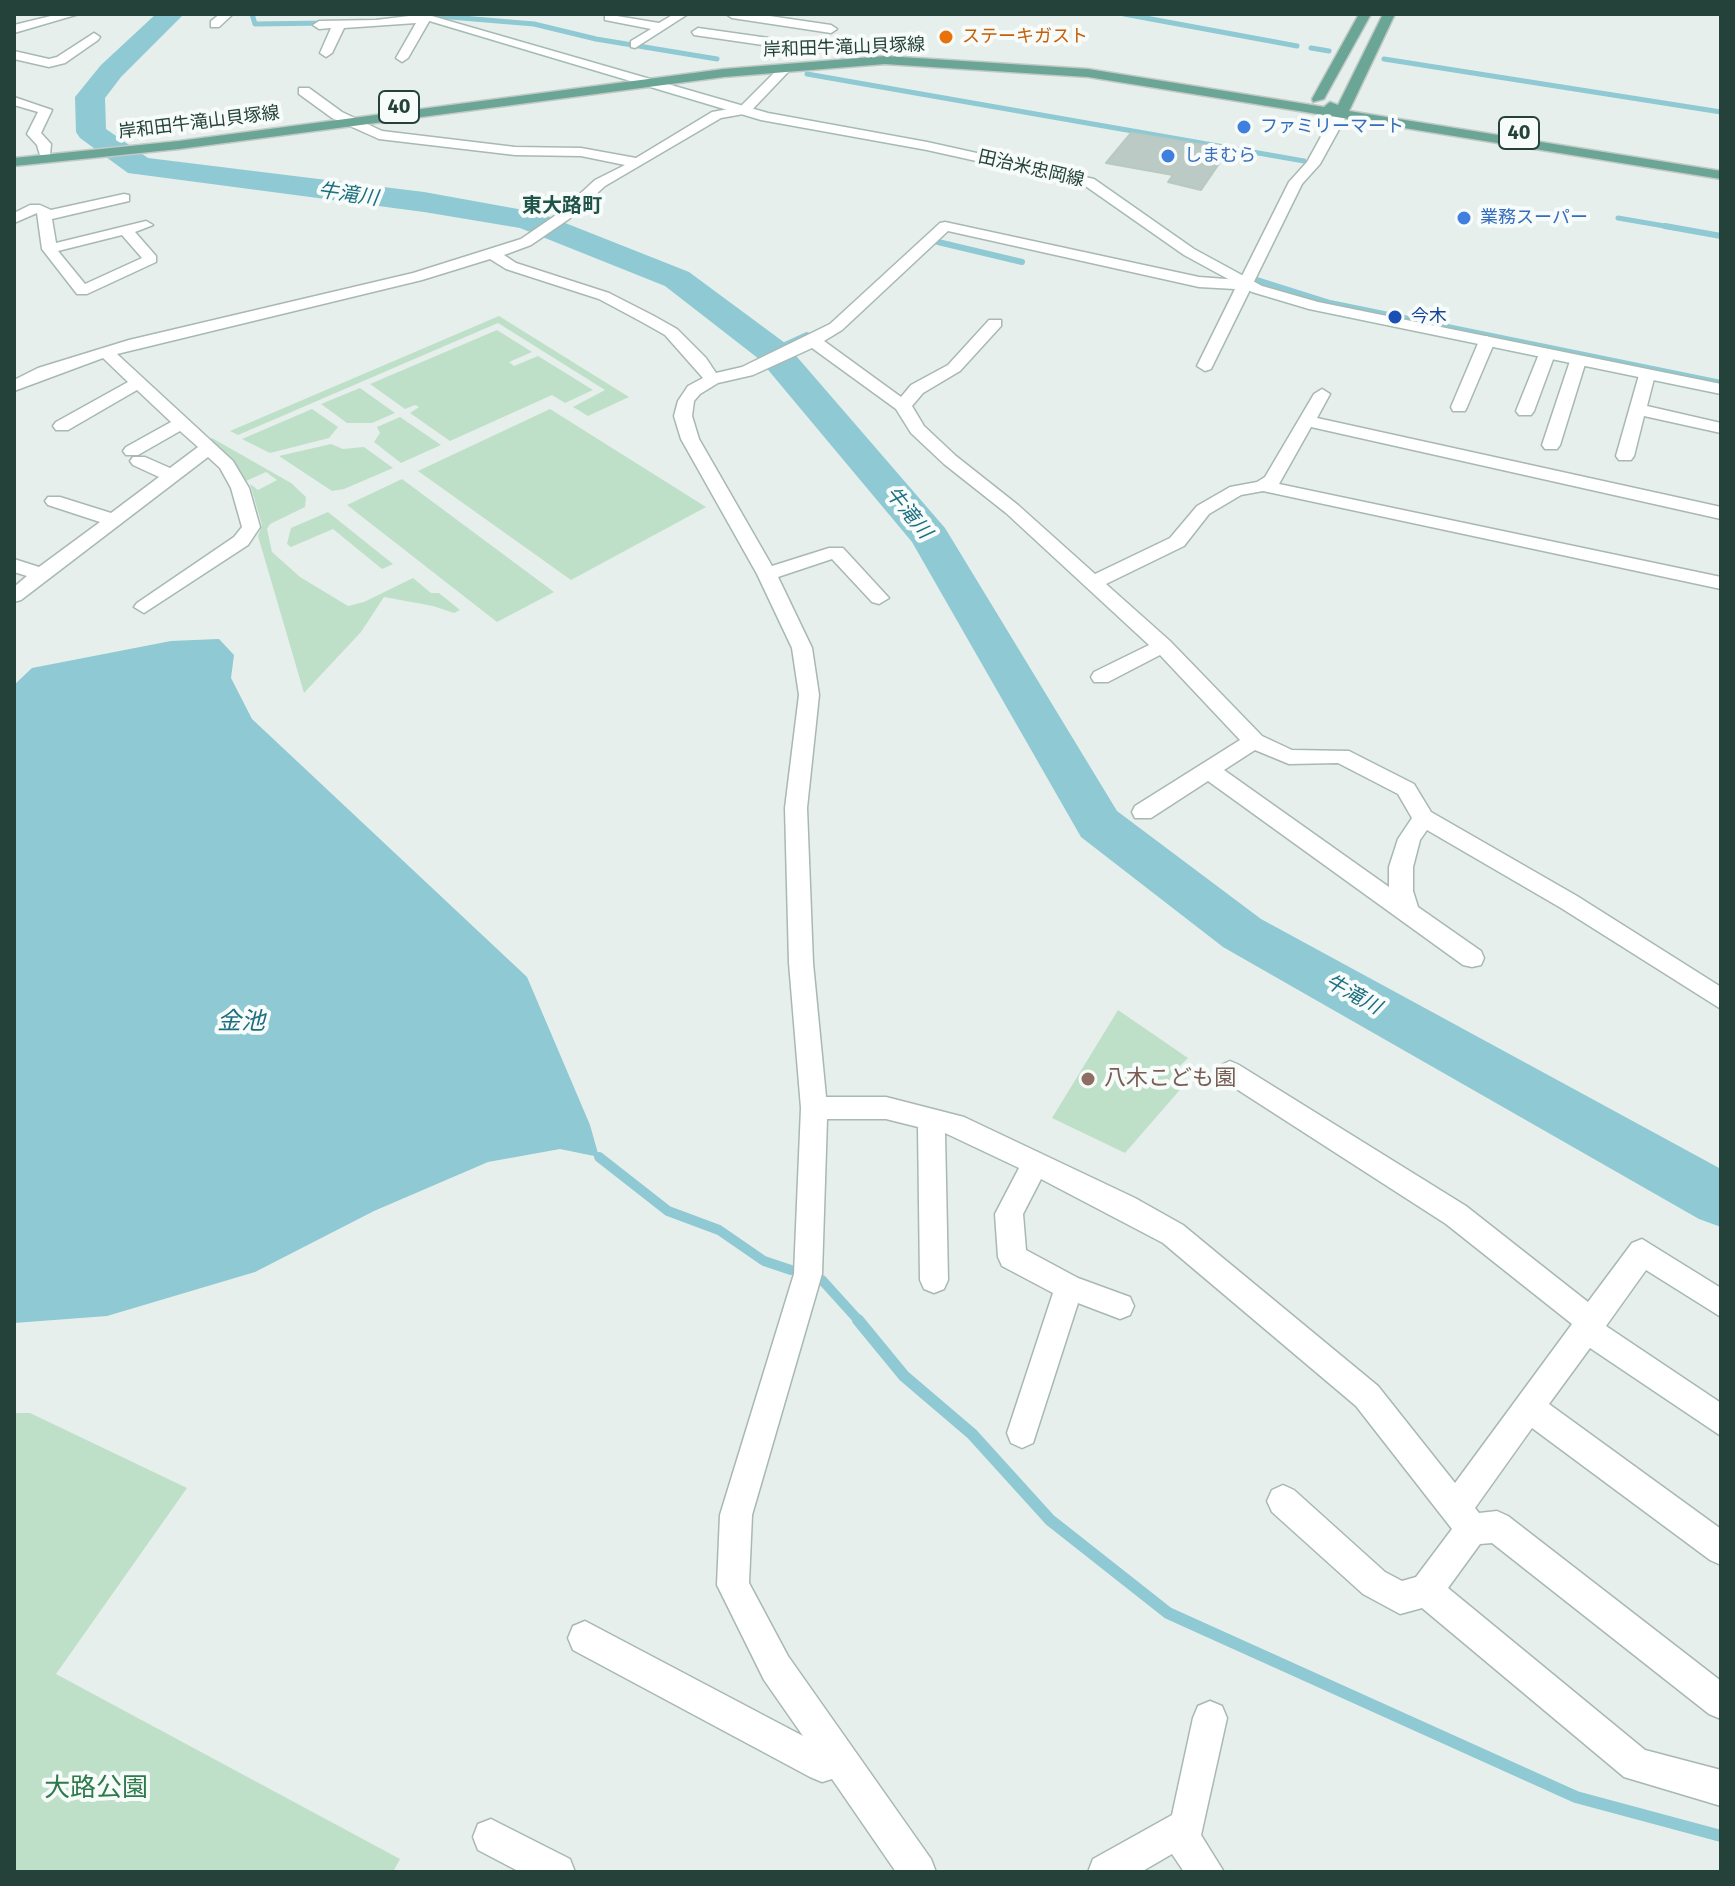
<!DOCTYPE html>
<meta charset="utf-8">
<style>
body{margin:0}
#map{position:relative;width:1735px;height:1886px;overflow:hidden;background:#e6efeb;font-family:"Fira Sans",sans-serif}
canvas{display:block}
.frame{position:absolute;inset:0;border:16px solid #24423a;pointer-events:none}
</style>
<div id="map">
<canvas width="1735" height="1886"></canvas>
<div class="frame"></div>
</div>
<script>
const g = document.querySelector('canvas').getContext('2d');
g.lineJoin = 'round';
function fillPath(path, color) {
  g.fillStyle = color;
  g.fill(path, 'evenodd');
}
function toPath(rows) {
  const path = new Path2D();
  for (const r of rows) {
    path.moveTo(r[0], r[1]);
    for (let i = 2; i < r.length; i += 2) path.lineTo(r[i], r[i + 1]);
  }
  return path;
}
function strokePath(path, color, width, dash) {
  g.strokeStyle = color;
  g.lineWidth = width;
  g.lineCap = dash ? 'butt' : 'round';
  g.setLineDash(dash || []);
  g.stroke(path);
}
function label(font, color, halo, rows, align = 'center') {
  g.font = font + ' "Fira Sans","Noto Sans JP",sans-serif';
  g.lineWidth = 8;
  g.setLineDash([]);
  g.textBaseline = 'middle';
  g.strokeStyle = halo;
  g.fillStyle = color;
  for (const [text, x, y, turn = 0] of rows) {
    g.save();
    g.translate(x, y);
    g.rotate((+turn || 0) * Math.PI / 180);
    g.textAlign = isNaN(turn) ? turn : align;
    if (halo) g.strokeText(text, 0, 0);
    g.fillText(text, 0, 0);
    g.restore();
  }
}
fillPath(toPath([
 [499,316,629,397,588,416,573,407,605,390,498,323,238,435,230,431],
 [497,330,532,352,509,362,514,366,538,356,593,390,565,403,552,395,450,441,410,413,419,407,415,405,405,409,370,384],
 [360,388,395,413,372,423,347,423,321,404],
 [312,409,338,427,329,438,270,453,242,439],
 [550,409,706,507,571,580,418,471],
 [400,417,441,445,401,463,374,442,380,433,377,427],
 [212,438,291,483,306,497,305,507,270,524,267,529,272,552,300,577,348,606,364,602,413,578,431,593,439,593,460,610,454,613,433,606,384,597,361,632,304,693,258,536,262,525,250,484,258,490,277,480,266,472,246,481,237,466,210,440],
 [331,444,343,449,364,447,393,468,344,489,332,491,279,456],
 [402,479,554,592,497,622,347,505],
 [328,512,393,564,382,569,333,529,291,547,287,544,291,528],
 [1118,1010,1188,1058,1171,1075,1185,1084,1125,1153,1052,1118],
 [14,1413,30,1413,187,1488,56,1674,400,1859,393,1872,14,1872]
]), '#bfe0c8');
fillPath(toPath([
 [219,639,234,655,231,678,252,719,527,977,590,1125,599,1157,560,1149,488,1162,374,1211,255,1272,107,1316,14,1323,14,685,32,668,171,641]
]), '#8ec9d4');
strokePath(toPath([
 [158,14,170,16],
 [252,14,255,24,328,23],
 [1124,14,1297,46],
 [438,16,534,24,596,39,717,59],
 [1311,48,1329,51],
 [1384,59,1721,112],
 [807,74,1304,161],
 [1618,218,1676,228]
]), '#8ec9d4', 5);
strokePath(toPath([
 [1665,226,1721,236],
 [938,242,1022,262],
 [1257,280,1330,303,1721,383],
 [772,351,807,335]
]), '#8ec9d4', 6);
strokePath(toPath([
 [599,1157,668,1211,719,1230,764,1261,791,1270],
 [822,1280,860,1322]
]), '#8ec9d4', 10);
strokePath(toPath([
 [858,1320,904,1376,972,1434,1050,1520,1168,1613,1576,1797,1721,1836]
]), '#8ec9d4', 12);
fillPath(toPath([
 [156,14,184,14,121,77,105,98,106,129,148,158,424,192,540,213,689,272,785,343,945,528,1117,811,1261,919,1721,1169,1721,1227,1699,1219,1223,947,1081,837,912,542,759,359,665,286,520,228,424,212,128,173,80,138,76,132,75,97,101,65,156,14]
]), '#8ec9d4');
const building = toPath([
 [1131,133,1229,149,1201,190,1168,182,1173,175,1106,163,1131,133]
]);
fillPath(building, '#bbcac4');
strokePath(building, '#b8c9c2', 2);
const street = toPath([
 [59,14,79,14,14,33,14,25,59,14],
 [220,14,233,14,219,27,211,27,211,21,220,14],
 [425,14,431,18,408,58,402,62,396,58,416,23,344,28,332,53,326,57,320,53,331,28,319,29,313,25,319,21,376,20,425,14],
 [605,14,659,23,674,14,688,14,635,48,631,47,631,41,651,29,605,20,605,14],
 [726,14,756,14,831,25,837,29,831,33,732,18,726,14],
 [698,28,818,45,824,49,818,53,694,35,692,32,698,28],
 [94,33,100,37,98,40,65,63,49,67,14,59,14,51,49,59,57,57,94,33],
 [779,68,789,71,749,113,721,118,605,186,569,219,531,245,504,255,516,263,609,293,654,316,677,329,706,358,716,373,742,367,830,324,940,223,945,222,1199,277,1240,280,1289,182,1307,162,1334,113,1341,109,1348,113,1320,164,1302,184,1211,369,1205,371,1197,366,1235,289,1199,287,948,231,842,330,824,341,901,397,911,385,948,365,989,320,1001,320,1001,326,960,371,923,393,912,406,924,426,956,456,1018,505,1095,574,1170,538,1197,506,1230,487,1257,482,1265,477,1314,394,1322,389,1330,394,1317,418,1721,507,1721,519,1311,427,1279,484,1721,577,1721,589,1263,491,1241,495,1209,514,1184,546,1106,584,1170,641,1262,736,1292,750,1349,751,1414,784,1431,812,1577,896,1721,987,1721,1009,1561,908,1427,830,1420,840,1413,867,1413,891,1418,907,1481,951,1484,958,1481,965,1472,967,1463,965,1208,781,1151,818,1135,818,1132,812,1135,806,1240,740,1160,655,1108,682,1094,682,1091,677,1094,672,1149,645,1006,513,944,464,911,433,896,409,812,348,753,375,718,383,700,394,694,401,692,416,699,439,772,566,829,548,843,548,889,598,879,604,872,602,832,559,778,577,812,648,819,695,807,808,813,963,826,1097,886,1097,964,1117,1135,1198,1183,1225,1378,1386,1455,1483,1572,1324,1446,1224,1221,1079,1217,1072,1221,1065,1230,1061,1239,1065,1466,1206,1588,1302,1632,1243,1642,1239,1721,1288,1721,1317,1646,1270,1606,1326,1721,1403,1721,1436,1590,1348,1549,1404,1721,1529,1721,1565,1710,1560,1532,1428,1475,1508,1479,1513,1497,1511,1508,1516,1721,1681,1721,1719,1709,1714,1492,1543,1480,1544,1448,1588,1645,1750,1721,1770,1721,1806,1624,1777,1422,1608,1400,1614,1363,1594,1272,1512,1267,1501,1272,1490,1283,1485,1294,1490,1385,1572,1402,1581,1416,1577,1452,1529,1356,1406,1163,1243,1041,1179,1023,1214,1026,1250,1078,1278,1130,1297,1134,1306,1130,1315,1120,1319,1078,1303,1033,1443,1022,1448,1011,1443,1007,1433,1053,1293,1002,1266,998,1257,995,1214,1019,1168,945,1133,948,1280,944,1289,934,1293,924,1289,920,1280,918,1127,886,1119,827,1119,822,1274,752,1515,749,1583,788,1656,931,1859,936,1872,896,1872,832,1779,822,1782,810,1777,573,1650,568,1638,573,1626,585,1621,803,1736,764,1680,717,1585,720,1515,794,1274,801,1108,789,963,785,808,799,695,792,648,757,574,681,439,674,416,678,401,688,386,703,378,665,335,642,322,599,299,506,269,490,259,422,280,117,354,233,461,249,488,260,527,248,545,144,613,134,607,137,603,234,537,242,527,231,488,220,468,208,457,21,600,14,602,14,587,27,576,14,572,14,559,39,567,100,522,48,505,45,501,48,497,60,497,111,513,159,477,133,465,130,461,133,457,145,457,170,468,198,447,180,431,138,455,126,455,123,451,126,447,171,422,137,390,68,430,56,430,53,426,56,422,128,382,103,358,14,391,14,380,38,368,129,340,413,273,521,239,559,213,595,180,625,165,581,156,515,155,379,139,332,118,299,94,299,88,309,88,342,112,382,131,515,147,581,148,636,158,712,112,740,107,779,68],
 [1255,750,1289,764,1338,763,1398,794,1412,818,1398,839,1389,867,1389,887,1224,770,1255,750],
 [14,97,52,110,41,133,51,144,50,155,40,155,37,145,27,134,38,112,14,105,14,97],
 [124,194,129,195,129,201,52,219,56,243,146,221,153,225,135,232,156,256,156,262,87,294,77,294,42,249,37,213,14,223,14,213,30,205,40,205,51,210,124,194],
 [122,235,142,258,85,284,58,251,122,235],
 [1487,336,1495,341,1467,407,1465,411,1453,411,1451,407,1479,341,1487,336],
 [1547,349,1555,354,1534,411,1531,415,1519,415,1516,411,1539,354,1547,349],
 [1578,356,1586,361,1560,445,1557,449,1545,449,1542,445,1570,361,1578,356],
 [1647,370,1655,375,1647,406,1721,423,1721,433,1644,416,1634,456,1631,460,1619,460,1616,456,1639,375,1647,370],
 [1210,1701,1222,1706,1227,1718,1201,1835,1224,1872,1184,1872,1172,1854,1141,1872,1088,1872,1093,1859,1172,1815,1193,1718,1198,1706,1210,1701],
 [491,1819,570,1859,575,1872,520,1872,478,1850,473,1837,478,1824,491,1819]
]);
const secondary = toPath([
 [406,14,425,14,768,113,927,142,1094,179,1194,249,1262,286,1318,302,1721,384,1721,394,1309,309,1252,292,1184,255,1084,185,927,150,761,120,406,14]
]);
const primary = toPath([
 [1359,14,1371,14,1324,99,1313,102,1312,99,1359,14],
 [1383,14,1395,14,1349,111,1721,171,1721,179,1088,77,885,64,724,77,179,149,14,166,14,158,179,141,724,69,885,56,1088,69,1324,107,1330,102,1338,105,1383,14]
]);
strokePath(street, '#a8b8b2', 3);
strokePath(secondary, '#a4bbb3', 3);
strokePath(primary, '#c2cac8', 3);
fillPath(street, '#fff');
fillPath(secondary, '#fff');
fillPath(primary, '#6aa596');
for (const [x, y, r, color] of [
 [946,37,8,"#e8710a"],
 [1244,127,8,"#3f7fe0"],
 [1168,156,8,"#3f7fe0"],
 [1464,218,8,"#3f7fe0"],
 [1395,317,8,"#1a4fb4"],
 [1088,1079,8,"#8d6e63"]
]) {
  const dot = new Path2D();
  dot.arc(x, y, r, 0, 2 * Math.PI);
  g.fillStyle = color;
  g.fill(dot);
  strokePath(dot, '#f7fbf9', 3);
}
label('18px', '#c56008', '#f7fbf9', [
 ["ステーキガスト",962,37]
], 'left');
label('18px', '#24423a', '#f7fbf9', [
 ["岸和田牛滝山貝塚線",844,48,-2],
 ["岸和田牛滝山貝塚線",199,123,-7],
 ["田治米忠岡線",1031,169,13]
]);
label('18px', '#366cbe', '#f7fbf9', [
 ["ファミリーマート",1260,127],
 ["しまむら",1184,156],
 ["業務スーパー",1480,218]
], 'left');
label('18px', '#164399', '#f7fbf9', [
 ["今木",1411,317]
], 'left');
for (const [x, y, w] of [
 [399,107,40],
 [1519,133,40]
]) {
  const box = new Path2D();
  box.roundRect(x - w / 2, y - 16, w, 32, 6);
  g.fillStyle = '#f7fbf9';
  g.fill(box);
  strokePath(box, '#24423a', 2);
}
label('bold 20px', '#24423a', null, [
 ["40",399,107],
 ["40",1519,133]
]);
label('italic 20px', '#1c6f80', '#f7fbf9', [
 ["牛滝川",348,195,8],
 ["牛滝川",908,513,51],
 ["牛滝川",1353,995,29]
]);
label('bold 20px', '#1f5548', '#f7fbf9', [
 ["東大路町",562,206]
]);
label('22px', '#785e54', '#f7fbf9', [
 ["八木こども園",1104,1079]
], 'left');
label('italic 24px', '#1c6f80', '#f7fbf9', [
 ["金池",241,1022]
]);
label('26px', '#2d7a4b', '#f7fbf9', [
 ["大路公園",96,1789]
]);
</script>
